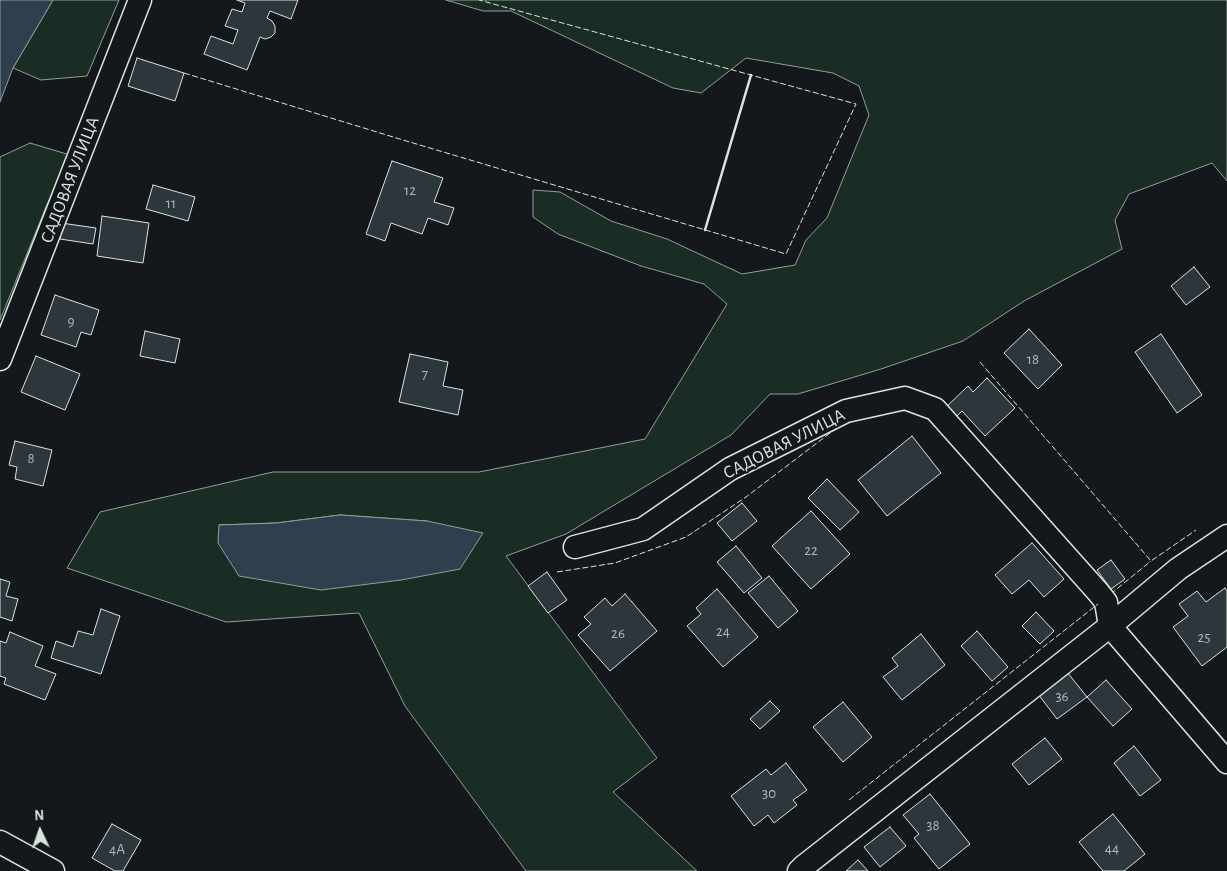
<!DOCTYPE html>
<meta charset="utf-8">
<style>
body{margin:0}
#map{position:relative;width:1227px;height:871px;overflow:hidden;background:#14181c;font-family:"Alegreya Sans",sans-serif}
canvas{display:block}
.north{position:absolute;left:15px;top:806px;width:50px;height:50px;-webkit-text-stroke:4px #14181c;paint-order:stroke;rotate:357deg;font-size:14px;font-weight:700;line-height:20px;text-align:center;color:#d8e6dc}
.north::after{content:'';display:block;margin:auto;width:18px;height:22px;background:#d8e6dc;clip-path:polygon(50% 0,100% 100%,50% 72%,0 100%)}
</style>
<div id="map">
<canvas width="1227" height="871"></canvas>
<div class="north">N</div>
</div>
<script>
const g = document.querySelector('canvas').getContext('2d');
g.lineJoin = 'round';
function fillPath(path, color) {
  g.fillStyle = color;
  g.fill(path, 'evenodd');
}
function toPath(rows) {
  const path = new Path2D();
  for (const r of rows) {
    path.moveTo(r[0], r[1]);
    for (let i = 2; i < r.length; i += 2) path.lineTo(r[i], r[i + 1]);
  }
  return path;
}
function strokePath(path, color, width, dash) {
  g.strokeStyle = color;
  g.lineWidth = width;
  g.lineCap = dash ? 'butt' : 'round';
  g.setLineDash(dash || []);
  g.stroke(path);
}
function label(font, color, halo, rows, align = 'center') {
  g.font = font + ' "Alegreya Sans",sans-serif';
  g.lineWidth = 4;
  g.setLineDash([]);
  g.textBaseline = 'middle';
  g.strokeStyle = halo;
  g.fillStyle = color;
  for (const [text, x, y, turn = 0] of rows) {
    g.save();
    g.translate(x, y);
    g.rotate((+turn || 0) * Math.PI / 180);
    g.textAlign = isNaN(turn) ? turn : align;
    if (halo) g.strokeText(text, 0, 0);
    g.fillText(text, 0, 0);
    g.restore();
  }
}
const green = toPath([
 [53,0,119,0,87,76,41,80,13,68,53,0],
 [446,0,1227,0,1227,181,1212,163,1129,194,1115,220,1122,249,1024,301,963,341,881,369,798,394,770,394,731,435,566,534,506,556,657,758,613,792,697,871,526,871,405,706,359,613,226,622,67,568,100,512,273,472,479,472,645,439,727,304,704,284,641,266,558,234,533,217,533,190,560,192,611,221,667,239,742,274,795,265,806,240,827,218,869,115,859,86,833,73,746,58,701,93,673,88,511,11,483,11,446,0],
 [340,515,427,521,219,525,276,523,340,515],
 [30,143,70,155,46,207,0,320,0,157,30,143]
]);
fillPath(green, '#1a2d24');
strokePath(green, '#939e99', 1);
const water = toPath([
 [0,0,53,0,13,68,0,102,0,0],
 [340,515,427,521,483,533,460,569,401,580,321,590,239,576,218,543,219,525,276,523,340,515]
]);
fillPath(water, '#2f3f4d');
strokePath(water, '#939e99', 1);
const building = toPath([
 [237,0,298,0,291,19,270,11,267,18,272,21,275,26,275,33,271,37,265,39,260,37,247,70,204,54,211,36,233,44,238,30,225,26,232,9,242,12,245,3,237,0],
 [137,58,184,73,175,101,128,86,137,58],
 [392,161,443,178,434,202,454,208,448,225,428,218,422,234,391,223,385,241,366,234,392,161],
 [153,185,195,197,188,221,146,209,153,185],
 [102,216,149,223,143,263,97,256,102,216],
 [61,223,96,228,93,244,60,239,61,223],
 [1194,267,1210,287,1186,305,1171,286,1194,267],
 [55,295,99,310,91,335,81,332,76,347,41,335,55,295],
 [1029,329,1062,365,1038,389,1004,353,1029,329],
 [145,331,180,339,175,363,140,356,145,331],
 [1161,334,1202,395,1177,413,1135,352,1161,334],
 [410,354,448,362,443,386,463,390,458,415,399,402,410,354],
 [36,356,80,374,65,410,21,392,36,356],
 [987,378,1015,408,985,436,962,411,952,421,943,410,968,386,973,392,987,378],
 [912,436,941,473,887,516,858,480,912,436],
 [15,441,52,450,43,486,15,479,17,467,9,465,15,441],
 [827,479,859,512,840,530,808,498,827,479],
 [742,503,757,521,732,541,717,523,742,503],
 [811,511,850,554,811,589,772,546,811,511],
 [1032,543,1064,579,1044,597,1029,580,1012,594,995,575,1032,543],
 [736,546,762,578,744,593,717,562,736,546],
 [1111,560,1125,579,1111,589,1097,570,1111,560],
 [547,572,567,600,548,613,528,586,547,572],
 [769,576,798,611,778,628,748,593,769,576],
 [0,579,10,582,6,596,18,599,12,621,0,617,0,579],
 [1225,588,1227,591,1227,647,1202,666,1173,627,1188,616,1179,604,1197,591,1206,602,1225,588],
 [717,589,758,637,723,667,687,626,701,614,696,608,717,589],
 [625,594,657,631,610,671,578,635,591,624,584,617,605,598,612,606,625,594],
 [101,609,120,616,101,674,51,658,56,641,73,647,78,631,93,635,101,609],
 [1036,612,1054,631,1040,644,1022,626,1036,612],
 [977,631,1008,667,992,681,961,646,977,631],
 [10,632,43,646,35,666,56,674,45,700,4,684,6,678,0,676,0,641,6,643,10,632],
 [921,634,945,665,902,700,883,677,898,666,892,658,921,634],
 [1067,672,1087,697,1057,719,1038,694,1067,672],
 [1106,680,1132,709,1113,726,1087,697,1106,680],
 [770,701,780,711,760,729,750,719,770,701],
 [843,702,872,737,843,762,813,727,843,702],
 [1045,738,1062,759,1029,785,1012,764,1045,738],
 [1134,746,1161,780,1140,796,1114,763,1134,746],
 [786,763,807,790,793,800,797,805,774,823,768,815,754,826,731,796,766,769,771,775,786,763],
 [930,794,970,844,939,869,914,838,919,834,903,815,930,794],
 [1113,814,1145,854,1124,871,1103,871,1079,842,1113,814],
 [112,824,141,840,123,871,115,871,92,858,112,824],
 [890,827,906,846,880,867,864,847,890,827],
 [858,860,868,871,846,871,858,860]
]);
fillPath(building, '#2c363c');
strokePath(building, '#d8e6dc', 1);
const minor = toPath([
 [0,359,140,0],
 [575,547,643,529,730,469,846,411,905,398,935,409,1098,592,1106,602,1110,626,1227,762],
 [0,842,53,871],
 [799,871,803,867,1110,626,1178,569,1227,536]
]);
strokePath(minor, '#d8e6dc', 25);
strokePath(minor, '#14181c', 22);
strokePath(toPath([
 [184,73,403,140,786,254,856,104,479,0],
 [980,362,1151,561,1196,530],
 [557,572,615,563,686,537,746,497,838,427],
 [1111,590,1113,592,1151,561],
 [849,800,1098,604]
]), '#d8e6dc', 1, [6, 2.5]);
strokePath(toPath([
 [705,230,751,75]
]), '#d8e6dc', 2.5);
label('15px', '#adbab4', null, [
 ["12",410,190],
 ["11",171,203],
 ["9",71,321],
 ["18",1033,359],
 ["7",425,374],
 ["8",31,458],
 ["22",811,550],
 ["24",723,631],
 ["26",618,633],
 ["25",1204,637],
 ["36",1062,696],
 ["30",769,793],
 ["38",933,825],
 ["44",1112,848],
 ["4А",117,849]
]);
label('18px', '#d8e6dc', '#14181c', [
 ["САДОВАЯ УЛИЦА",70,180,-69],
 ["САДОВАЯ УЛИЦА",784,444,-27]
]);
</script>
